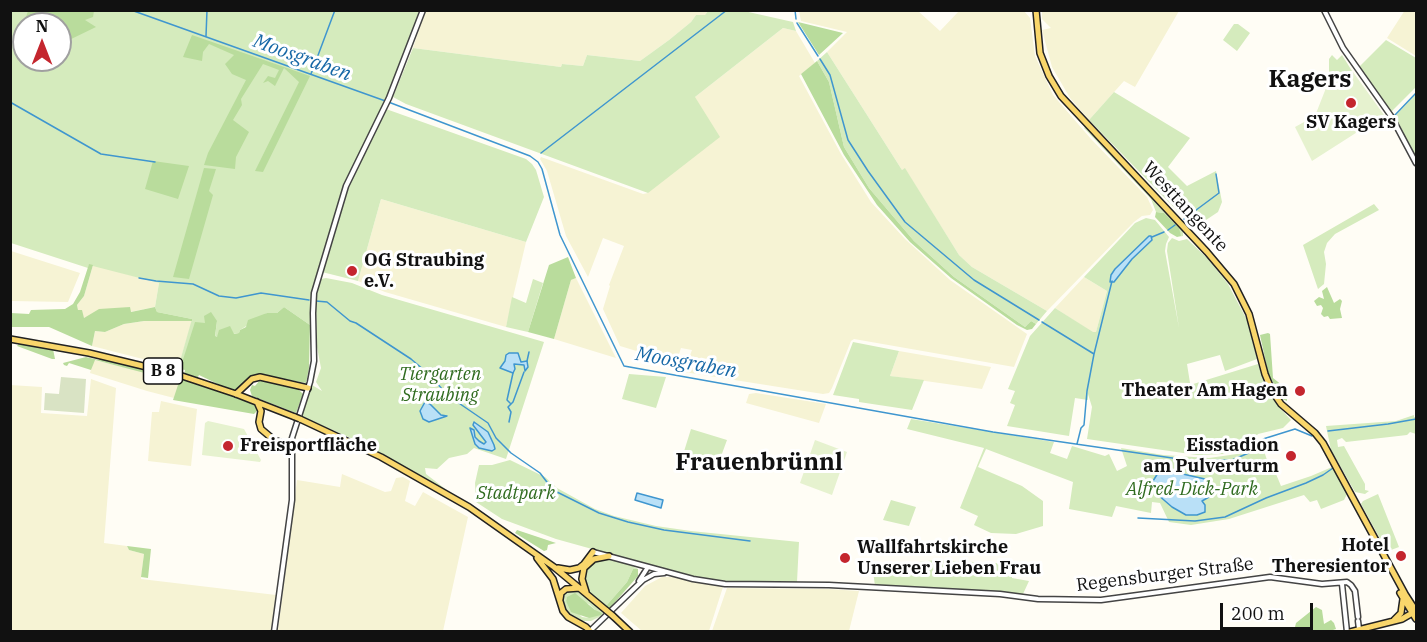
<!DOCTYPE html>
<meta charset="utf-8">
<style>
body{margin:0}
#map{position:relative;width:1427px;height:642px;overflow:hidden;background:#fffdf5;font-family:"IBM Plex Serif",serif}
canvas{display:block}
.frame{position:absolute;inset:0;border:12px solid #111;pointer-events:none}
.north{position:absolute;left:12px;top:12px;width:60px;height:60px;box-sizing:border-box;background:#fff;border:2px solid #a0a0a0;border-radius:50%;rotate:0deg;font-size:16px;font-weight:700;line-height:24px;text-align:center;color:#111}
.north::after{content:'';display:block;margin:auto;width:21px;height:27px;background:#c4262e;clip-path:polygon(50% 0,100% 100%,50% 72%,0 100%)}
.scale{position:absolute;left:1220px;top:603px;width:93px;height:27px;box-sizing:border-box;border:3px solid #111;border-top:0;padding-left:8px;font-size:18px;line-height:21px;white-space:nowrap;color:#111;-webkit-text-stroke:4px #fff;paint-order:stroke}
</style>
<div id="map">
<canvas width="1427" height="642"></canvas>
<div class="frame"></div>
<div class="north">N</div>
<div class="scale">200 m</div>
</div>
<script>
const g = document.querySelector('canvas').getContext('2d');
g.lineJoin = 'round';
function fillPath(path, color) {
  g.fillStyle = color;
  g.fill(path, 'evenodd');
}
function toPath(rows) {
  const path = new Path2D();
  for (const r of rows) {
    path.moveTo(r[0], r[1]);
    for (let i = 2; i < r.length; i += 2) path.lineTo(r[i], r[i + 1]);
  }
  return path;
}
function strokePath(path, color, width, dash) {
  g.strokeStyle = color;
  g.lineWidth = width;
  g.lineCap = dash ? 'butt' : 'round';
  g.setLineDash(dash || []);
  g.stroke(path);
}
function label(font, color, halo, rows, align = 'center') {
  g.font = font + ' "IBM Plex Serif",serif';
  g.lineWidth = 6;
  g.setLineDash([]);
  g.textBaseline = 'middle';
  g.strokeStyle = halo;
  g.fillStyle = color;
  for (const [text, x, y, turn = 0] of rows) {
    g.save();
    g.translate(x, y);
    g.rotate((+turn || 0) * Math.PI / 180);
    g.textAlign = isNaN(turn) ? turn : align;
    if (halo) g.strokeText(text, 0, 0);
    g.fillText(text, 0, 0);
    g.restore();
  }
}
fillPath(toPath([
 [1405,10,1416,11,1416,56,1387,38],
 [425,11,708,11,705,15,696,15,691,22,669,40,640,61,587,55,583,66,562,64,561,67,413,48],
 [799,11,918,11,940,31,959,11,1024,11,1030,18,1035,56,1053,95,1091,139,1147,197,1153,210,1150,215,1142,216,1134,222,1047,311,972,267,959,255,905,169,902,170,827,52,847,32,801,21],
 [1042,11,1179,11,1135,87,1124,81,1089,120,1070,98,1052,67,1042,30,1051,28,1042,19],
 [783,28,796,31,815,63,799,76,841,154,871,202,905,239,950,280,1027,334,1014,367,854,339,851,341,832,388,829,393,823,394,684,372,692,350,681,348,676,363,620,346,603,309,610,286,609,285,624,246,603,238,588,277,566,236,547,171,540,159,541,157,643,194,648,193,695,97],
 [381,199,526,242,506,327,385,292,358,281],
 [11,251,80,273,68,302,11,301],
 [93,265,159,283,155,307,130,312,130,307,84,318,78,310,77,305,84,296],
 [1084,277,1107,291,1096,332,1093,333,1055,308],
 [576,278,616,358,554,339,571,280],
 [144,321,192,321,178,368,92,346,95,331,105,332,124,324],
 [899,351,991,367,982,389,890,376],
 [94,360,148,373,180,382,174,398,147,391,90,373],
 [91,379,116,388,104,543,127,546,129,550,144,554,141,579,276,595,271,631,11,631,10,385,42,387,41,413,87,416],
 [756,393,826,404,819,423,746,403,749,394],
 [161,401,197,409,191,466,148,461,152,412,159,412],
 [342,474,385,492,391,491,396,478,403,477,410,481,405,501,415,506,423,492,468,517,443,631,278,630,297,480,340,487],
 [662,577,674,577,723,587,709,631,642,631,621,613,645,586],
 [727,588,828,589,859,591,849,631,712,631]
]), '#f6f3d4');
fillPath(toPath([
 [10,11,421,11,389,95,345,184,312,296,310,325,284,307,277,313,267,313,240,330,239,333,215,337,217,321,205,323,180,369,178,368,192,319,157,312,155,307,159,283,89,265,88,268,11,243],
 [24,24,60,24,60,60,24,60],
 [708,11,744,11,793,22,796,31,783,28,695,97,720,137,648,193,406,104,393,97,413,48,561,67,562,64,583,66,587,55,640,61,669,40,691,22,696,15,705,15],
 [1234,24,1238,24,1250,33,1237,51,1223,40],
 [1386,40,1416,58,1416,87,1391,112,1359,67],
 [827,52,902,170,905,168,959,255,972,267,1047,311,1036,324,1031,321,1025,327,954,277,914,241,869,188,844,147,829,82,817,61],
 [1332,55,1337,60,1342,55,1352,71,1329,85,1329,59],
 [1114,92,1190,138,1168,167,1187,186,1216,171,1222,202,1218,212,1194,228,1089,120],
 [1416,94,1416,158,1395,116],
 [386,109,526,159,532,164,536,170,544,197,526,242,381,199,358,281,322,272,349,187],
 [1085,127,1183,231,1183,236,1177,237,1181,236,1164,213,1156,212,1151,199,1084,128],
 [1374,204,1379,210,1335,234,1327,243,1324,252,1326,264,1324,284,1318,289,1303,245],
 [1146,218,1155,220,1169,237,1166,244,1165,251,1179,328,1167,251,1168,243,1172,238,1179,241,1187,239,1208,259,1228,284,1247,320,1257,359,1225,371,1220,355,1187,364,1190,383,1157,382,1156,384,1190,385,1258,364,1266,387,1278,406,1291,420,1283,428,1258,434,1244,450,1225,454,1197,455,1087,439,1092,407,1088,394,1088,400,1075,398,1069,436,1007,426,1015,405,1010,403,1015,391,1008,389,1030,336,1055,308,1093,332,1096,332,1107,291,1084,277,1135,223],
 [326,278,352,283,382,295,544,342,506,459,474,448,467,454,449,458,437,469,425,468,426,474,448,491,353,439,301,416,312,385,322,391,316,382,321,368,317,347,316,298,321,279],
 [533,279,543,283,528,332,506,327,512,297,526,303],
 [853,342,899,351,890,376,924,380,912,410,859,402,859,399,833,395],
 [629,374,666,377,656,408,622,399],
 [1414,415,1414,417,1416,417,1416,434,1410,432,1407,435,1346,442,1342,438,1337,440,1338,447,1344,446,1365,484,1365,490,1369,491,1365,494,1355,492,1331,450,1326,426,1396,421],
 [911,419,1054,442,1050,453,1067,459,1072,446,1105,456,1109,454,1117,471,1127,466,1121,448,1163,455,1209,458,1244,453,1256,442,1263,448,1272,475,1276,474,1281,486,1311,476,1332,467,1347,494,1344,500,1321,509,1317,500,1310,502,1304,495,1229,519,1191,525,1169,522,1160,503,1152,502,1151,513,1116,506,1112,517,1069,509,1073,482,986,449,978,467,1022,486,1043,501,1043,526,1016,534,991,533,974,525,978,516,960,508,984,448,907,429],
 [691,429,727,440,716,470,681,461],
 [510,460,545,477,557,488,595,509,614,516,656,526,691,531,799,542,797,582,725,582,693,577,556,539,502,519,476,502,475,483,479,465,492,465],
 [1378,494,1399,547,1391,550,1384,546,1361,504,1363,501],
 [891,500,916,507,909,526,883,520],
 [603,558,629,564,638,569,633,569,627,582,606,606,589,592,585,583,584,574,590,563],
 [936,560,1012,564,1012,578,1029,581,1023,594,875,586,872,564,901,564],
 [575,589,605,612,601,616,591,621,579,621,571,617,561,605,563,593],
 [567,598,589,604,595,610,589,618,582,617,566,601]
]), '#d5ebbd');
fillPath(toPath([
 [28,11,94,11,93,17,85,20,96,27,65,42,60,38,60,24,34,24,26,17],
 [798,22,843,33,819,55],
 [192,35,310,76,263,172,255,171,299,82,284,68,275,86,268,81,263,83,268,76,275,78,279,70,263,64,241,99,242,105,233,120,249,132,236,157,235,169,204,165,208,153,246,80,232,74,225,64,234,55,209,44,203,52,202,61,183,57],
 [817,61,829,82,844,147,869,188,914,241,954,277,1025,327,1031,321,1036,324,1032,329,1027,330,1017,325,951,278,910,242,877,205,844,155,801,74],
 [153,161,189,166,178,199,145,189],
 [204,168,216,169,209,191,213,195,189,279,173,277],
 [1156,212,1164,213,1179,228,1181,236,1177,237,1170,233,1155,217],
 [568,257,576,278,571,280,554,339,528,332,549,265],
 [89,264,93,265,84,296,77,305,78,310,82,310,84,318,99,309,130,307,131,312,155,307,157,312,192,319,192,321,144,321,124,324,105,332,95,331,92,346,49,327,11,327,11,313,29,314,31,310,65,309,73,304,80,292],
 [1327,287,1334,303,1340,299,1342,301,1340,309,1342,318,1330,319,1328,316,1324,317,1321,314,1323,308,1321,305,1317,306,1314,301,1319,297,1324,299,1322,291],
 [284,307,310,325,309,368,306,383,257,374,250,376,236,391,226,388,199,375,197,379,184,375,185,370,180,369,195,322,205,323,204,316,211,312,217,321,215,336,217,337,219,330,230,326,234,334,239,333,240,330,246,327,248,320,267,313,277,313],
 [1268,333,1270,334,1273,378,1287,389,1287,401,1282,399,1278,393,1268,372,1260,335],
 [20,342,53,349,55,359,52,359,17,346],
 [86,357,99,360,100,358,185,380,255,404,258,410,254,414,173,400,179,382,95,360,91,370,69,363,67,366,64,365,63,363],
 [260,380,297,388,303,394,296,413,252,396,250,390,252,385,255,386],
 [517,530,556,543,548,545,547,550,544,551,515,533],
 [127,546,151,549,148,578,141,577,144,554,129,550],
 [633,569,638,569,638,576,609,609,606,606,627,582],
 [575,593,595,610,602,613,601,615,589,618,571,612,566,601,567,597],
 [1316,607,1322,610,1324,624,1331,620,1334,623,1336,629,1327,632,1294,631,1296,623]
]), '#b9dc9c');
fillPath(toPath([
 [61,377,86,379,84,413,44,410,45,393,59,394]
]), '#d9e3c4');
fillPath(toPath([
 [1353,72,1384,115,1312,161,1295,127,1315,116,1326,88],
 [208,421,244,429,261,460,260,462,202,455,205,423],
 [815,440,847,452,832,495,800,483]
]), '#e6f2cf');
const water = toPath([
 [1149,236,1151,236,1152,240,1132,259,1114,282,1110,282,1111,275,1115,269,1149,236],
 [509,353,518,353,521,362,527,361,528,367,525,371,524,365,514,364,515,369,513,373,500,368,505,361,506,355,509,353],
 [425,402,430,404,441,415,447,416,429,422,423,419,420,411,425,402],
 [474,422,488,432,494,445,495,449,492,451,479,448,475,444,470,428,474,430,475,437,479,441,484,444,486,442,473,425,474,422],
 [1165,470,1205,479,1209,497,1202,501,1205,505,1205,512,1197,515,1186,515,1172,507,1157,494,1152,486,1153,481,1158,473,1165,470],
 [637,493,663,500,661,508,635,500,637,493]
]);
fillPath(water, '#b9e0f7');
strokePath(water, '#3f96cf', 1.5);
strokePath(toPath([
 [131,10,391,103,530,156,538,162,542,169,560,235,624,366,993,432,1193,461,1232,460,1251,452,1263,439,1295,429,1312,436],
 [795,10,796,19],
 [797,23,818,56],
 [206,36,207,10],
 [820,59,830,75,848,140,868,171,905,222,974,280,1039,320],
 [311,74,335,10],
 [10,102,101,154,155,162],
 [1395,115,1416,93],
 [541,153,727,10],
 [1184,219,1219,193,1216,174],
 [1168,230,1175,225],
 [1152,237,1164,232],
 [139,278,156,281,193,284,219,296,236,298,261,293,309,300],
 [316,301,327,302,350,321,356,323,411,359,431,376,447,395,488,423,496,438,511,453,540,473,553,490,599,513,628,522,664,530,750,541],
 [1042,322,1094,354],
 [527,361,529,352],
 [510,403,507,400,513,373],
 [509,422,511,412,508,407,513,402,524,372],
 [1328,431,1388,424,1416,419],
 [1077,444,1081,428,1084,425,1087,391,1094,354,1112,281],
 [1138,518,1195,521,1225,517,1266,498,1306,483,1323,475,1333,468]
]), '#3f96cf', 1.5);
const minor = toPath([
 [1324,10,1343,48,1391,116,1416,163],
 [593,552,693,579,725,584,829,585,1000,594,1038,599,1101,600,1270,577,1322,584,1347,582,1351,585,1355,591,1358,617],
 [639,581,648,567],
 [1342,584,1347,632],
 [1358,621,1359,629],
 [590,631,643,580,654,574,664,573],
 [274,632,292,500,292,438,310,382,314,361,313,313,314,293,346,186,389,98,423,10]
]);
const major = toPath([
 [1036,10,1040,53,1049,76,1061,96,1207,252,1234,284,1249,314,1265,374,1272,391,1281,404,1315,433,1323,443,1405,594,1416,611],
 [10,339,89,353,176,374,236,394,295,417],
 [236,394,252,379,260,377,308,388],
 [257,402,261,411,259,422,261,429,274,440,291,446],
 [300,419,381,457,469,507,554,567,607,611],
 [537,558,553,579,563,611,568,617,586,627,590,631],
 [558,568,570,570,579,568,584,564,593,552],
 [586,592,582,579,584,568,594,559,609,556],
 [1400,593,1416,619],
 [560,599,561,593,566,589,580,588],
 [613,616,630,632],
 [1394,620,1401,613,1403,599],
 [1350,632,1402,619,1414,612]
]);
strokePath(minor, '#444', 7);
strokePath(major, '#222', 8);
strokePath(minor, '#fff', 4);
strokePath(major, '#f9d66b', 5);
const majorBridge = toPath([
 [295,417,300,419],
 [607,611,613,616]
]);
strokePath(majorBridge, '#222', 8, []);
strokePath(majorBridge, '#f9d66b', 5);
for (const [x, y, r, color] of [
 [1351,103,6,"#c4262e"],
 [352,271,6,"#c4262e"],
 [1300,391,6,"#c4262e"],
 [228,446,6,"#c4262e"],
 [1291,456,6,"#c4262e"],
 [1401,556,6,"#c4262e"],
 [845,558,6,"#c4262e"]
]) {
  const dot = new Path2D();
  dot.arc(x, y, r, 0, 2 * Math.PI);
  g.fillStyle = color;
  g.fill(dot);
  strokePath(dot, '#fff', 2);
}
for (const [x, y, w] of [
 [163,371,39]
]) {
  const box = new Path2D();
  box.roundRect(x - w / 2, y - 13, w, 26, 4.5);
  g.fillStyle = '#fff';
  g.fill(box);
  strokePath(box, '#111', 1.5);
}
label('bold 16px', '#111', null, [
 ["B 8",163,371]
]);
label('bold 18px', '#111', '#fff', [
 ["SV Kagers",1351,123,"center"],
 ["OG Straubing",364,261],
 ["e.V.",364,282],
 ["Theater Am Hagen",1288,391,"right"],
 ["Freisportfläche",240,446],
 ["Eisstadion",1279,446,"right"],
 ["am Pulverturm",1279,467,"right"],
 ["Hotel",1389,546,"right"],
 ["Theresientor",1389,567,"right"],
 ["Wallfahrtskirche",857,548],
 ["Unserer Lieben Frau",857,569]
], 'left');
label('18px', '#111', '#fff', [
 ["Westtangente",1185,207,47],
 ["Regensburger Straße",1165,575,-7]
]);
label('italic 18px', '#2f6b1f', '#fff', [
 ["Tiergarten",440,375],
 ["Straubing",440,396],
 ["Alfred-Dick-Park",1192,490],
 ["Stadtpark",516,494]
]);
label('italic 20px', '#1768a6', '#fff', [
 ["Moosgraben",302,58,20],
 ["Moosgraben",686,363,10]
]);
label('bold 24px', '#111', '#fff', [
 ["Kagers",1310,80],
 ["Frauenbrünnl",759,463]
]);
</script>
